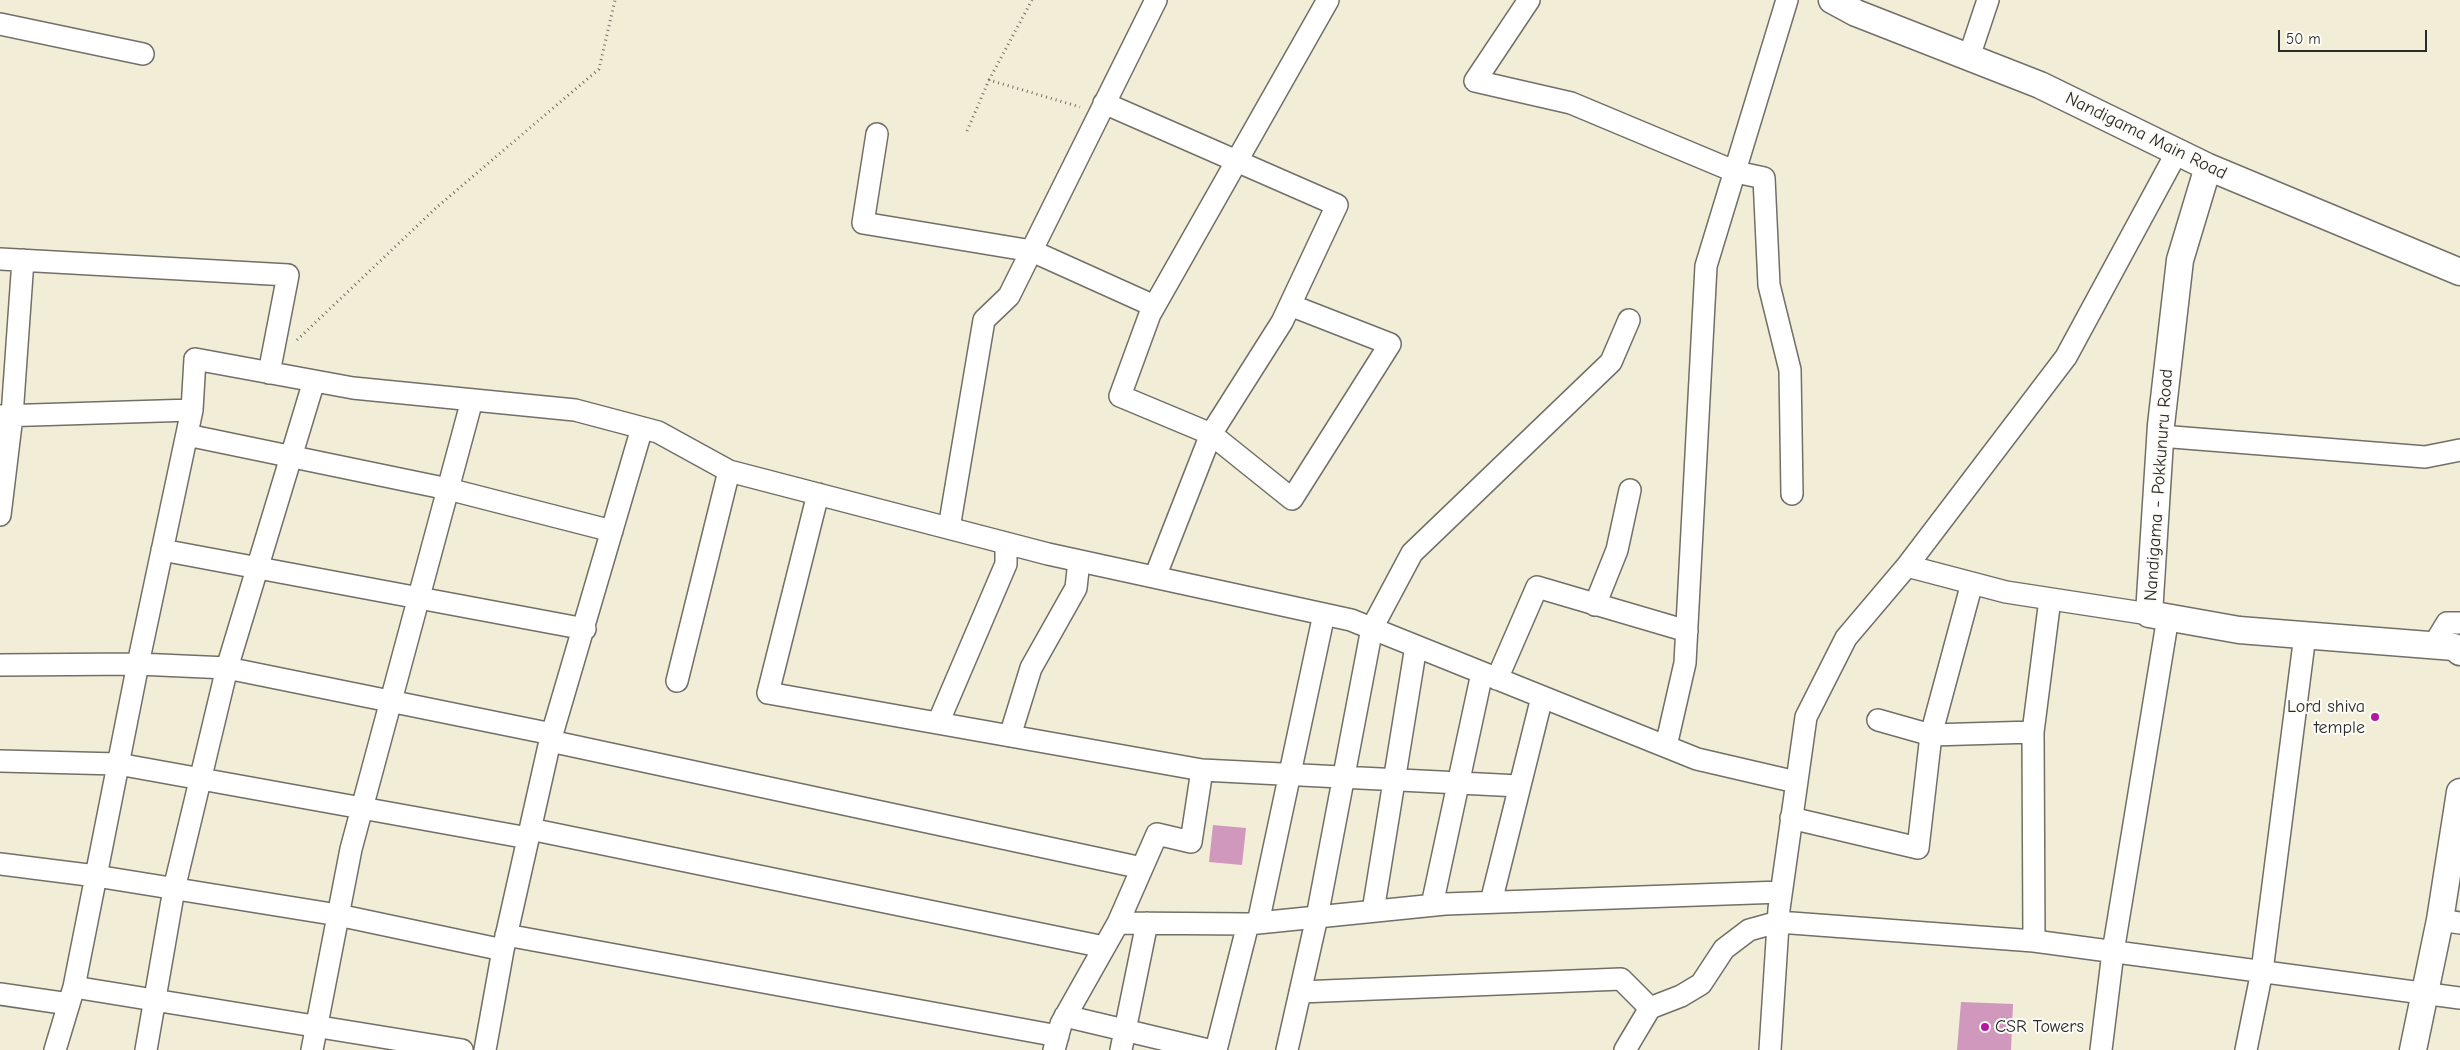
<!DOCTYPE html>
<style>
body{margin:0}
#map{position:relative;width:2460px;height:1050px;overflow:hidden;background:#f2edd7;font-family:"Comic Neue",sans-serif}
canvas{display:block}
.scale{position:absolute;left:2278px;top:30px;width:149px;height:22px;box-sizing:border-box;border:2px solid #2b2b2b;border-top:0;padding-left:6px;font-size:15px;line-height:18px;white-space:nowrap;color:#2b2b2b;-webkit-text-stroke:4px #fdfcf7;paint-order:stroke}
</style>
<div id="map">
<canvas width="2460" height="1050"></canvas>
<div class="scale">50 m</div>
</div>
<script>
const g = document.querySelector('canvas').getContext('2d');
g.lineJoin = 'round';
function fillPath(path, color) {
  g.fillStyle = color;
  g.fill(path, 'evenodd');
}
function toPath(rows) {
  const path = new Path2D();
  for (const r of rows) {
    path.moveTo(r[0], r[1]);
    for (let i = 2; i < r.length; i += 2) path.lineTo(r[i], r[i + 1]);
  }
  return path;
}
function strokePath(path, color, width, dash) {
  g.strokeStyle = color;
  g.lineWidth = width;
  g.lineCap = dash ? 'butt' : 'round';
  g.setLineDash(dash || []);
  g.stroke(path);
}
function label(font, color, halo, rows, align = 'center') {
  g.font = font + ' "Comic Neue",sans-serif';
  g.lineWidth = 4;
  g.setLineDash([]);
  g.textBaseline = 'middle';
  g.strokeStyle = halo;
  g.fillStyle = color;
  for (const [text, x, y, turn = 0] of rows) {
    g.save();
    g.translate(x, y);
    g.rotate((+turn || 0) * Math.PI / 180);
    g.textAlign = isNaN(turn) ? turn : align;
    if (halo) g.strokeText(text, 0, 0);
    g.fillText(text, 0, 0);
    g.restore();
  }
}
fillPath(toPath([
 [1213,825,1246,828,1242,865,1209,862],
 [1961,1002,2013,1004,2011,1050,1957,1050]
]), '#d198bd');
const minor = toPath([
 [1529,0,1475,81,1571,103,1736,172,1764,178,1769,285,1790,370,1792,494],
 [0,24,143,54],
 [1969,57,1988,0],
 [1104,103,1337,205,1282,322,1211,434,1292,499,1390,344,1290,305],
 [877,134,863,223,1032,251,1154,306],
 [0,259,288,275,269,373],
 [192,410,138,664,227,668,552,734],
 [0,416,192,410,195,359,353,388,575,410,658,432,729,471,1048,554,1351,620,1697,759,1796,782],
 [187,435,448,489,612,531],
 [2160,436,2425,457,2460,450],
 [818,494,768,693,1202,770,1519,786],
 [0,515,12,416,23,260],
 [949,528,984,320,1009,296,1156,0],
 [162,550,585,629],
 [1907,566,2006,592,2149,614],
 [1155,577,1211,434,1120,396,1150,314,1328,0],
 [1595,605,1617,550,1630,490],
 [2433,646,2447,623,2460,623],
 [0,665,138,664,74,987,55,1050],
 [1497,679,1537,587,1687,631],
 [677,681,729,471],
 [1878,720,1931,735,2033,732],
 [938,723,1006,564,1006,543],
 [1010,736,1031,668,1076,588,1079,561],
 [550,741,1142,868],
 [1666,746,1685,663,1706,266,1787,0],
 [0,761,118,764,528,838],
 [1791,818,1918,848,1931,735,1972,583],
 [530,829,1104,947],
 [0,864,96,876,338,915,503,950],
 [1491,902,1542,697],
 [1432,905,1482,673],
 [1373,911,1416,646],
 [2440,920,2460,923],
 [1118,923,1157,834,1191,842,1202,770],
 [1258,923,1324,614],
 [506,935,1058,1036],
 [2034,941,2033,732,2050,599],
 [74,987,462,1050],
 [1300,992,1621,979,1650,1008],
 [0,994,69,1004],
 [1065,1016,1208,1050],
 [146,1050,174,889,227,668,314,381],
 [312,1050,351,849,472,400],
 [485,1050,503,950,550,741,642,428],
 [1054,1050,1061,1024,1118,923,1248,924,1445,904,1781,892],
 [1121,1050,1147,923],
 [1216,1050,1248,924],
 [1287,1050,1317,917,1372,628,1412,553,1611,362,1629,320],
 [1625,1050,1650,1008,1681,996,1701,984,1724,949,1749,930,1778,922,2034,941,2460,998],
 [1770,1050,1779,909,1806,717,1846,638,1907,566,2066,357,2177,152],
 [2101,1050,2113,952,2168,617],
 [2246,1050,2262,971,2305,635]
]);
const tertiary = toPath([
 [1832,0,1856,13,2040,85,2208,167,2460,272],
 [2208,167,2180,260,2161,425,2149,614,2239,630,2454,647,2460,652],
 [2413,1050,2440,920,2460,792]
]);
strokePath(minor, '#716f67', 24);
strokePath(tertiary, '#716f67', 29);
strokePath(toPath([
 [989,80,1032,0],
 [967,131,989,80,1080,107],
 [297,340,437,207,599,69,615,0]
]), '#716f67', 3, [1, 4]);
strokePath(minor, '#fff', 21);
strokePath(tertiary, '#fff', 26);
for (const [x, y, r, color] of [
 [2375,717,5,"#b5179e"],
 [1985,1027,5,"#b5179e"]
]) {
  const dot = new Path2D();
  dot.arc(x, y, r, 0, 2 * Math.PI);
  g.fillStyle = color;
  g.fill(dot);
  strokePath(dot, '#fdfcf7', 2);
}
label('18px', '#2b2b2b', '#fdfcf7', [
 ["Nandigama Main Road",2146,136,26],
 ["Nandigama - Pokkunuru Road",2159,485,-86]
]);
label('18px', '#2b2b2b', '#fdfcf7', [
 ["Lord shiva",2365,707],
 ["temple",2365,728],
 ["CSR Towers",1995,1027,"left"]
], 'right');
</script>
